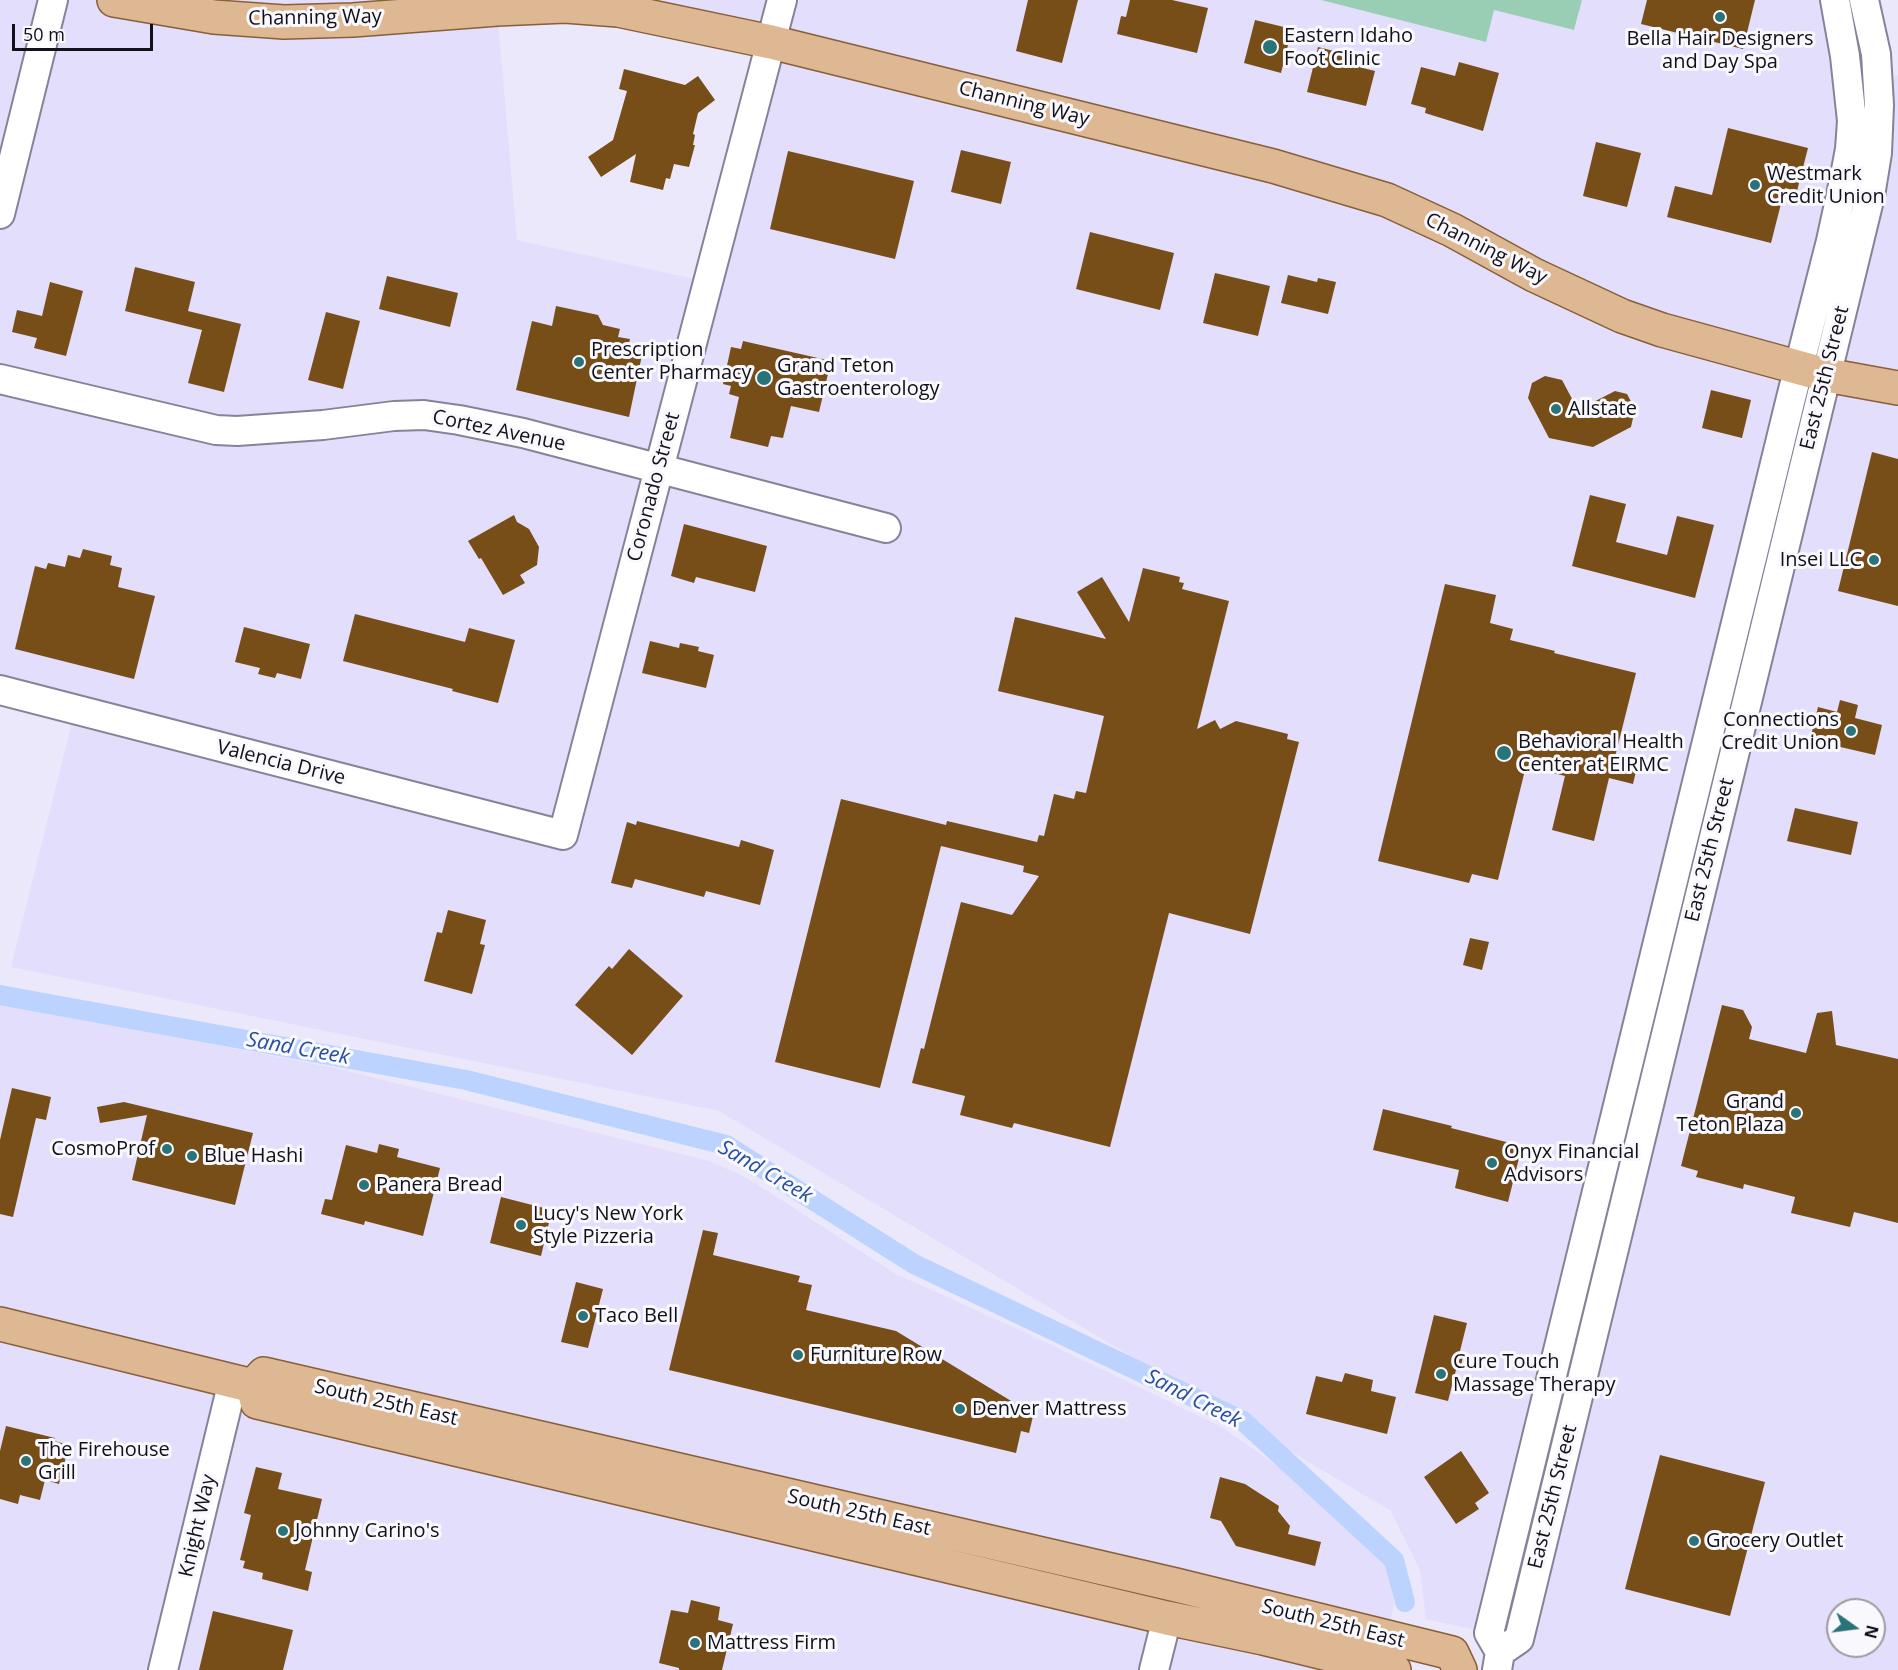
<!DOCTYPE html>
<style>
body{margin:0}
#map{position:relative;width:1898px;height:1670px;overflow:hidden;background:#ece8fc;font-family:"Open Sans",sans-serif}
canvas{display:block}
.north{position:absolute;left:1826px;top:1598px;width:60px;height:60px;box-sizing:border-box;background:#f9f8fd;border:2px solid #9d9ba1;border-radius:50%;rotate:104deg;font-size:16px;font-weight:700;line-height:24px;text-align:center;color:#121018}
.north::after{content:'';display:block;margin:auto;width:21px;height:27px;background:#297478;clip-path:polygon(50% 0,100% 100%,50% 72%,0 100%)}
.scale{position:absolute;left:12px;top:24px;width:141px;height:27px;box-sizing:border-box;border:3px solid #121018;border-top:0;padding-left:8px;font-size:18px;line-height:21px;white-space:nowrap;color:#121018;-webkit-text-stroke:4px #f9f8fd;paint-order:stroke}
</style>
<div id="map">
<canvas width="1898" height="1670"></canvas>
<div class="north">N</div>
<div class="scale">50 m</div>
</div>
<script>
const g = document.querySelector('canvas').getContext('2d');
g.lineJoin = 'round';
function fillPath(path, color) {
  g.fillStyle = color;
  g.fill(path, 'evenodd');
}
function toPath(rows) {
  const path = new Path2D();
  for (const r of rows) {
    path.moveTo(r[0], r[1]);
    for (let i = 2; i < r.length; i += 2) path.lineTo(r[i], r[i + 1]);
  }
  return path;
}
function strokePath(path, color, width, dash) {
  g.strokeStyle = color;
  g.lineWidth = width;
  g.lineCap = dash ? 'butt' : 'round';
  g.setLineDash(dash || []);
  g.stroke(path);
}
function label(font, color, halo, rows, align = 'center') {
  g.font = font + ' "Open Sans",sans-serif';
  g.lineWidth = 6;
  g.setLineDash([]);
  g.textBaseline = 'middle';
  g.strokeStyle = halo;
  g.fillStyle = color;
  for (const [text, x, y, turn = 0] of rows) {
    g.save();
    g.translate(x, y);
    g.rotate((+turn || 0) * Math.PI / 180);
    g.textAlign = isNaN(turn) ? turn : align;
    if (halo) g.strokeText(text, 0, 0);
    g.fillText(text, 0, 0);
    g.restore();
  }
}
fillPath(toPath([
 [0,0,1321,0,1485,42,1494,9,1574,30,1582,0,1832,0,1850,149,1489,1633,1426,1619,1420,1570,1391,1511,719,1111,11,967,75,710,0,690],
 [497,9,771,43,708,282,517,240],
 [1898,75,1898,1670,1511,1670,1826,375,1877,82],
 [1838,1610,1874,1610,1874,1646,1838,1646],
 [0,1005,109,1024,335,1068,710,1161,749,1179,896,1274,1018,1329,1222,1427,1290,1475,1386,1561,1394,1605,1380,1670,0,1670]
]), '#e4defd');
fillPath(toPath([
 [1321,0,1582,0,1574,30,1494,10,1486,42]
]), '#9aceb4');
strokePath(toPath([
 [0,995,466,1080,726,1145,914,1264,1243,1421,1394,1560,1405,1602]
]), '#bbd3fe', 20);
fillPath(toPath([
 [1028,0,1078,0,1062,63,1016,51],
 [1130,0,1172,0,1208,8,1197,53,1117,34,1121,16,1126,17],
 [1647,0,1755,0,1743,49,1641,24],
 [1255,20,1292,29,1281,73,1244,63],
 [1318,47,1365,59,1363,68,1375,71,1366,106,1307,92],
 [1459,62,1499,73,1483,131,1425,113,1426,108,1411,104,1421,67,1455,76],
 [624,69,685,85,698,76,715,100,698,113,693,134,695,135,693,145,695,145,689,167,674,164,670,179,666,178,663,190,630,182,636,154,601,177,588,157,613,140,627,91,619,89],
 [1728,128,1808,148,1797,191,1785,188,1771,243,1667,217,1675,186,1712,195],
 [1596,142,1641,153,1627,207,1583,196],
 [961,150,1011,162,1001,204,951,192],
 [788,151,914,181,895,259,770,229],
 [1090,232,1174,253,1160,310,1076,289],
 [135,267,195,282,188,311,241,324,224,392,188,383,202,330,125,311],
 [1215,273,1270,286,1258,336,1203,323],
 [1288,275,1317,282,1318,278,1336,282,1328,314,1281,303],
 [387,276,458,293,450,327,379,309],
 [50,282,83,291,66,356,34,348,37,338,12,332,17,310,42,316],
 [556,306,598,315,603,325,620,329,618,337,630,339,627,352,642,355,629,417,516,390,532,321,552,326],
 [326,312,360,321,343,389,308,380],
 [743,341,831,361,819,412,791,406,783,438,771,436,768,447,730,438,739,397,729,394,731,386,723,384,731,347,741,349],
 [1545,376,1562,380,1578,410,1615,391,1627,394,1635,409,1631,427,1593,447,1549,438,1528,398,1532,383],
 [1711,390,1751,400,1742,438,1702,428],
 [1872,452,1898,459,1898,606,1838,591],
 [1590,495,1626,504,1616,542,1667,555,1677,516,1714,525,1695,598,1572,566],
 [514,515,517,522,529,529,539,547,537,565,520,575,525,583,503,595,481,558,479,559,468,541],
 [684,524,767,546,755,592,696,577,694,583,671,576],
 [83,549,112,556,110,565,122,568,118,587,155,596,134,679,15,649,35,566,46,569,48,563,65,567,68,555,80,558],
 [1143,568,1180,577,1179,582,1184,583,1182,589,1229,601,1197,729,1215,720,1220,729,1236,721,1288,734,1287,739,1299,742,1250,934,1169,913,1110,1147,1014,1123,1012,1128,960,1115,965,1096,912,1083,921,1048,924,1049,961,902,1012,915,1039,876,1023,872,1024,866,941,846,880,1088,775,1062,841,799,946,825,947,821,1037,842,1039,835,1044,836,1054,794,1074,799,1076,791,1086,793,1104,716,998,691,1015,617,1106,639,1077,592,1102,577,1129,622],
 [1445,584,1496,595,1490,623,1513,629,1510,640,1555,651,1554,653,1636,673,1614,761,1637,767,1633,784,1609,778,1594,841,1552,830,1565,776,1526,766,1498,880,1472,874,1469,883,1378,861],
 [355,614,465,642,469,628,515,640,498,703,452,691,453,689,343,661],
 [244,627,310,644,301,679,277,673,275,678,258,674,260,668,235,662],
 [650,641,679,648,680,643,699,647,698,651,714,655,706,688,642,673],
 [1840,700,1858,705,1855,718,1882,725,1875,755,1810,740,1818,707,1837,712],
 [1795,808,1858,822,1851,855,1787,841],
 [637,821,739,847,741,840,774,850,760,905,706,891,704,897,635,879,632,888,611,883,627,822,636,825],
 [448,910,486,920,480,944,485,945,472,994,424,981,437,932,442,933],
 [1470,938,1489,942,1482,970,1463,965],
 [629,949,683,996,632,1055,575,1005,609,966,612,969],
 [1722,1005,1743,1010,1752,1027,1749,1039,1806,1053,1817,1013,1832,1011,1836,1045,1898,1059,1898,1223,1854,1212,1850,1227,1791,1213,1795,1197,1744,1184,1743,1189,1696,1177,1698,1171,1681,1166],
 [12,1088,51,1097,46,1120,36,1118,13,1217,0,1214,0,1140],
 [124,1102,253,1133,235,1205,132,1180,147,1115,100,1123,97,1107],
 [1383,1109,1452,1126,1451,1128,1522,1146,1508,1202,1455,1188,1459,1170,1373,1150],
 [379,1144,399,1149,397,1157,440,1168,423,1236,365,1221,364,1225,321,1214,325,1199,332,1200,346,1145,377,1153],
 [501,1197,552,1210,541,1256,490,1243],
 [703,1230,718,1233,713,1255,800,1276,798,1282,812,1285,806,1310,896,1331,1026,1410,1034,1412,1029,1433,1021,1431,1016,1453,669,1370],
 [576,1282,603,1289,588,1348,561,1342],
 [1434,1315,1467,1323,1459,1355,1463,1356,1460,1371,1456,1370,1448,1401,1415,1393],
 [1345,1373,1373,1380,1371,1391,1396,1397,1387,1434,1306,1414,1316,1376,1342,1382],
 [6,1426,55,1438,54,1441,69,1445,59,1484,45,1480,40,1500,20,1495,18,1504,0,1499,0,1451],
 [1461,1451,1489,1493,1475,1503,1479,1509,1456,1524,1424,1477],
 [1660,1455,1765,1482,1730,1616,1625,1589],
 [256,1467,282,1473,278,1489,322,1499,305,1570,312,1572,308,1591,262,1579,263,1573,243,1568,245,1561,240,1560,251,1515,244,1513],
 [1220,1477,1245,1484,1279,1506,1278,1511,1290,1526,1288,1534,1321,1542,1315,1566,1236,1546,1221,1521,1210,1518],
 [691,1600,720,1607,718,1620,733,1624,722,1670,679,1670,679,1668,659,1663,671,1610,688,1613],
 [213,1611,293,1630,283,1670,199,1670]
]), '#774d18');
const minor = toPath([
 [0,214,53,0],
 [0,379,216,430,237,431,323,425,394,416,424,415,459,420,523,433,886,528],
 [0,690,563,835,782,0],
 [1500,1652,1519,1639,1870,196,1877,153,1879,105,1876,54,1864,0],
 [163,1670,233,1381],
 [1154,1670,1167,1618],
 [1497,1670,1500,1652,1489,1633,1791,398,1831,241,1844,181,1850,149,1852,121,1845,56,1835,0]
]);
const major = toPath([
 [114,0,214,17,284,22,353,20,497,9,565,6,618,10,771,42,1273,166,1387,200,1452,230,1534,275,1622,316,1662,330,1826,375,1898,388],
 [0,1324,253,1386],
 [253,1386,264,1374,1176,1585,1452,1653,1460,1670],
 [253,1386,257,1402,1167,1618,1263,1638,1394,1670]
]);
strokePath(minor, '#878298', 32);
strokePath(major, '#875f38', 36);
strokePath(minor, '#fff', 28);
strokePath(major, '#ddb892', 33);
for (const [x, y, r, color] of [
 [1720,17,6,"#297478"],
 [1270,47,8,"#297478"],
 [1755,185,6,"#297478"],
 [579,362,6,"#297478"],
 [764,378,8,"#297478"],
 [1556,409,6,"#297478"],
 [1874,560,6,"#297478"],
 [1851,731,6,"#297478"],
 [1504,753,8,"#297478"],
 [1796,1113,6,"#297478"],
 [167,1149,6,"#297478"],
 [192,1156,6,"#297478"],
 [1492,1163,6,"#297478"],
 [364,1185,6,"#297478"],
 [521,1225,6,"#297478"],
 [583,1316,6,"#297478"],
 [798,1355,6,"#297478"],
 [1441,1374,6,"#297478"],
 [960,1409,6,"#297478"],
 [26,1461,6,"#297478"],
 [283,1531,6,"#297478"],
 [1694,1541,6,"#297478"],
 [695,1643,6,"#297478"]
]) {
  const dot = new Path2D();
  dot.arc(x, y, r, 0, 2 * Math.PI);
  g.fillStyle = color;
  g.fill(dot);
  strokePath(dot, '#f9f8fd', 2);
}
label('20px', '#121018', '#f9f8fd', [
 ["Channing Way",315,18,-1],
 ["Channing Way",1024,104,14],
 ["Channing Way",1486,249,27],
 ["East 25th Street",1825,378,-76],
 ["Cortez Avenue",499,431,12],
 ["Coronado Street",654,487,-75],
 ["Valencia Drive",281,763,14],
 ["East 25th Street",1710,850,-76],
 ["South 25th East",386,1403,13],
 ["East 25th Street",1553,1497,-76],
 ["South 25th East",859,1513,13],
 ["Knight Way",198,1526,-77],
 ["South 25th East",1333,1624,14]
]);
label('20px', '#121018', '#f9f8fd', [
 ["Eastern Idaho",1284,36],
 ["Foot Clinic",1284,59],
 ["Bella Hair Designers",1720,39,"center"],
 ["and Day Spa",1720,62,"center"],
 ["Westmark",1767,174],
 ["Credit Union",1767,197],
 ["Prescription",591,350],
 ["Center Pharmacy",591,373],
 ["Grand Teton",777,366],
 ["Gastroenterology",777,389],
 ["Allstate",1568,409],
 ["Insei LLC",1862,560,"right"],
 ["Connections",1839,720,"right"],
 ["Credit Union",1839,743,"right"],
 ["Behavioral Health",1518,742],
 ["Center at EIRMC",1518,765],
 ["Grand",1784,1102,"right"],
 ["Teton Plaza",1784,1125,"right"],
 ["CosmoProf",155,1149,"right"],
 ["Onyx Financial",1504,1152],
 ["Advisors",1504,1175],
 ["Blue Hashi",204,1156],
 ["Panera Bread",376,1185],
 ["Lucy's New York",533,1214],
 ["Style Pizzeria",533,1237],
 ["Taco Bell",595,1316],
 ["Furniture Row",810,1355],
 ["Cure Touch",1453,1362],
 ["Massage Therapy",1453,1385],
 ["Denver Mattress",972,1409],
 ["The Firehouse",38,1450],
 ["Grill",38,1473],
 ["Johnny Carino's",295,1531],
 ["Grocery Outlet",1706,1541],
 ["Mattress Firm",707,1643]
], 'left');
label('italic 21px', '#274fa0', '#f9f8fd', [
 ["Sand Creek",298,1049,10],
 ["Sand Creek",765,1172,30],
 ["Sand Creek",1193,1399,27]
]);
</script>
